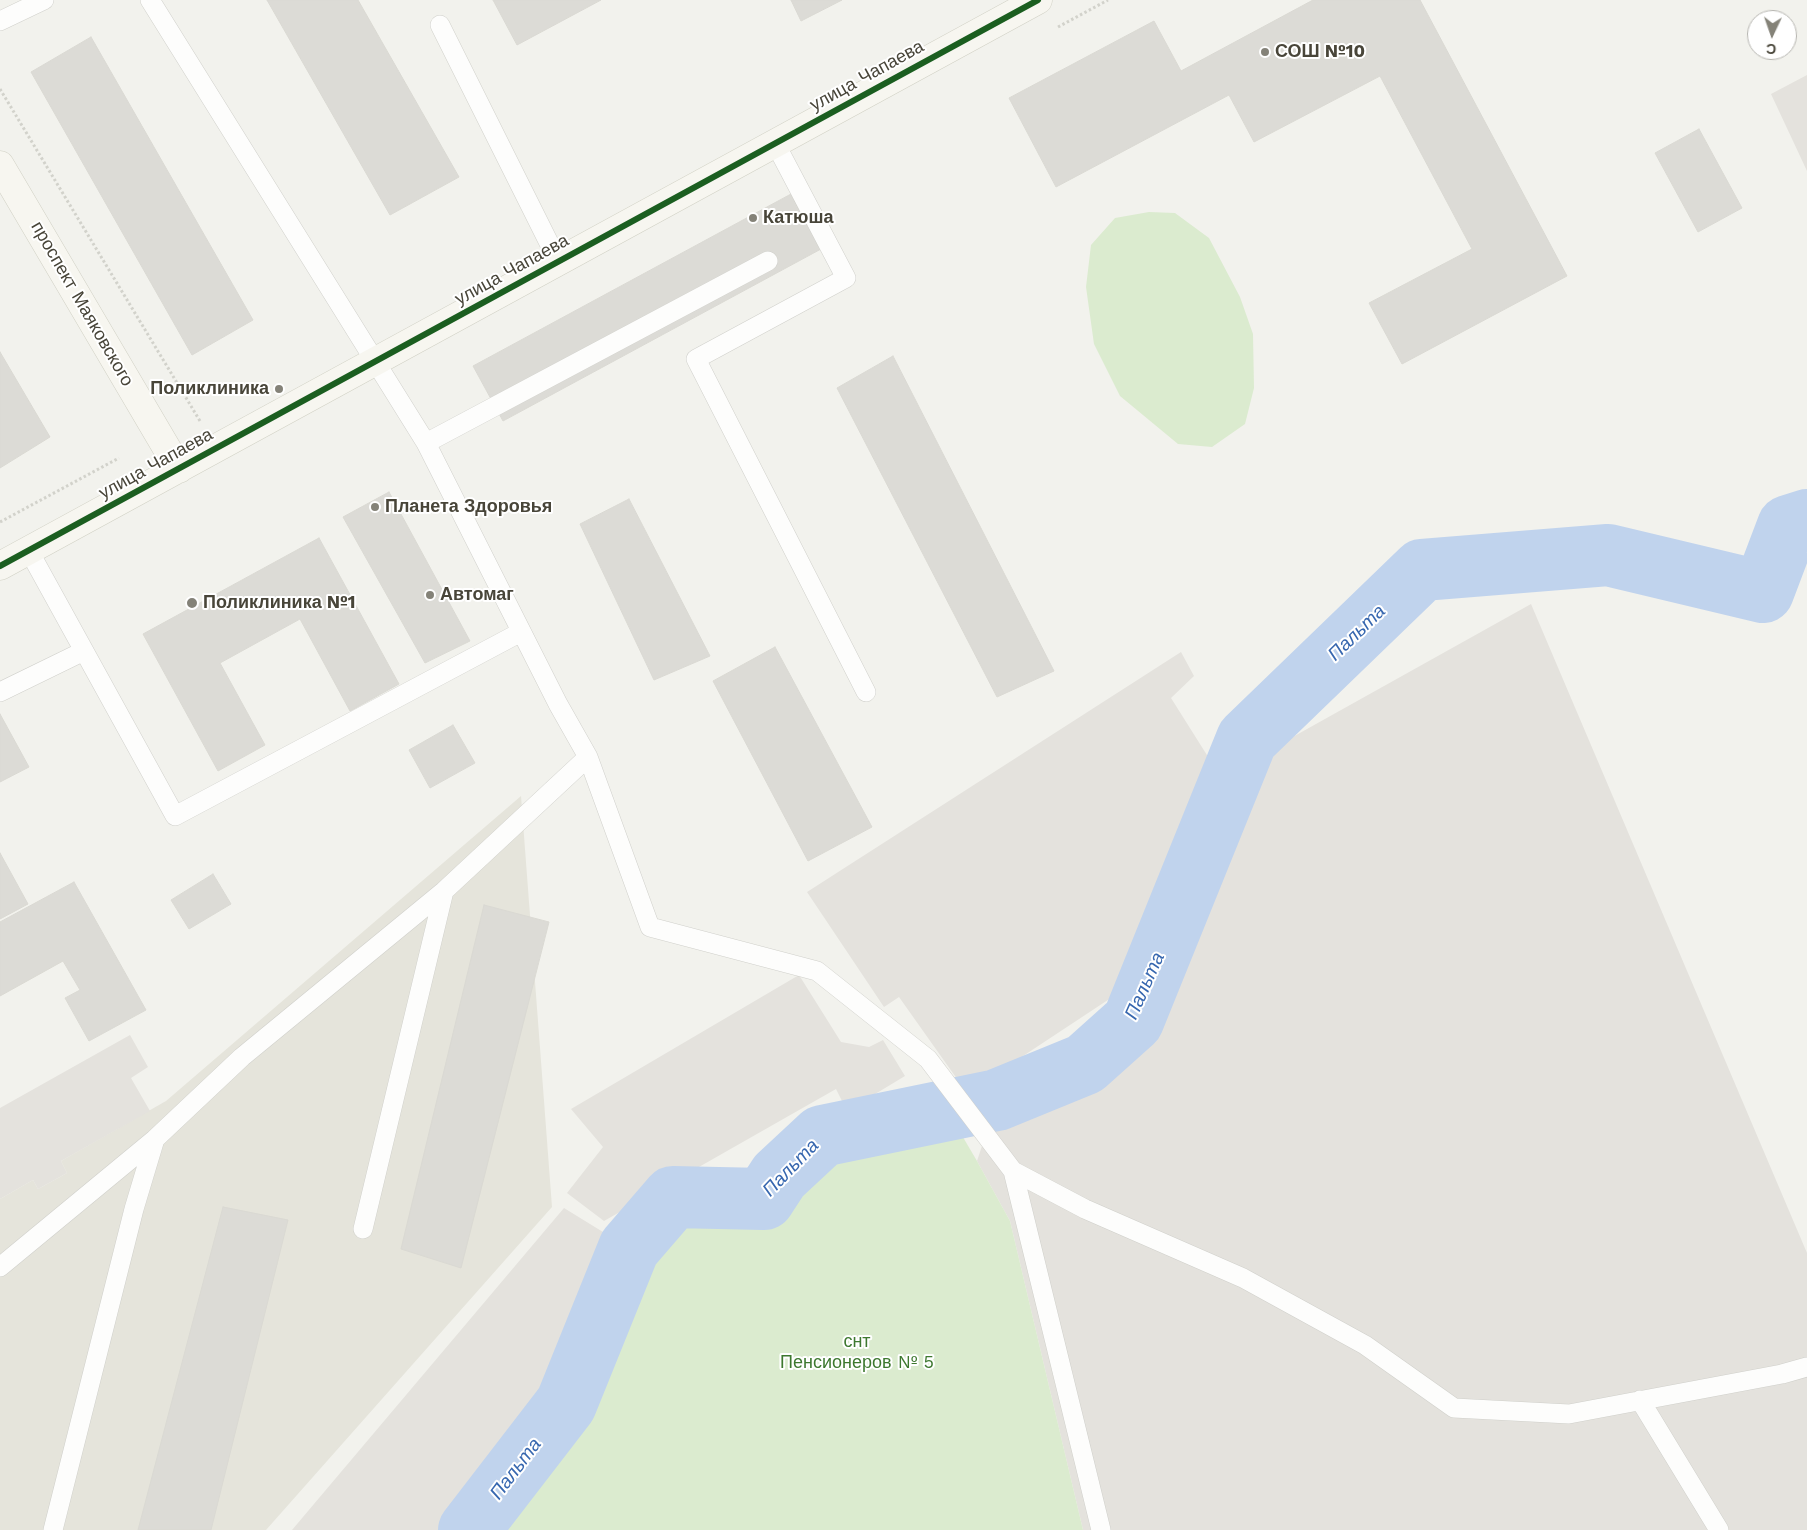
<!DOCTYPE html>
<meta charset="utf-8">
<style>
body{margin:0}
#map{position:relative;width:1807px;height:1530px;overflow:hidden;background:#f2f2ed;font-family:"Work Sans",sans-serif}
canvas{display:block}
.north{position:absolute;left:1747px;top:10px;width:50px;height:50px;box-sizing:border-box;background:#fff;border:1px solid #b6b5b0;border-radius:50%;rotate:183deg;font-size:14px;font-weight:700;line-height:20px;text-align:center;color:#484539}
.north::after{content:'';display:block;margin:auto;width:18px;height:22px;background:#848278;clip-path:polygon(50% 0,100% 100%,50% 72%,0 100%)}
</style>
<div id="map">
<canvas width="1807" height="1530"></canvas>
<div class="north">С</div>
</div>
<script>
const g = document.querySelector('canvas').getContext('2d');
g.lineJoin = 'round';
function fillPath(path, color) {
  g.fillStyle = color;
  g.fill(path, 'evenodd');
}
function toPath(rows) {
  const path = new Path2D();
  for (const r of rows) {
    path.moveTo(r[0], r[1]);
    for (let i = 2; i < r.length; i += 2) path.lineTo(r[i], r[i + 1]);
  }
  return path;
}
function strokePath(path, color, width, dash) {
  g.strokeStyle = color;
  g.lineWidth = width;
  g.lineCap = dash ? 'butt' : 'round';
  g.setLineDash(dash || []);
  g.stroke(path);
}
function label(font, color, halo, rows, align = 'center') {
  g.font = font + ' "Work Sans",sans-serif';
  g.lineWidth = 4;
  g.setLineDash([]);
  g.textBaseline = 'middle';
  g.strokeStyle = halo;
  g.fillStyle = color;
  for (const [text, x, y, turn = 0] of rows) {
    g.save();
    g.translate(x, y);
    g.rotate((+turn || 0) * Math.PI / 180);
    g.textAlign = isNaN(turn) ? turn : align;
    if (halo) g.strokeText(text, 0, 0);
    g.fillText(text, 0, 0);
    g.restore();
  }
}
fillPath(toPath([
 [521,796,552,1207,266,1530,0,1530,0,1199,33,1180,38,1189,67,1173,61,1161,166,1101]
]), '#e5e4db');
fillPath(toPath([
 [1807,75,1807,171,1771,94],
 [1531,604,1807,1253,1807,1530,1083,1530,1010,1221,977,1161,993,1113,1124,1052,1170,995,1264,753],
 [1181,652,1194,676,1171,698,1217,771,1126,988,967,1093,899,997,884,1007,807,892],
 [799,975,841,1042,869,1047,883,1040,905,1076,847,1111,836,1089,604,1221,567,1193,603,1147,571,1109],
 [130,1035,148,1067,131,1078,150,1111,61,1161,67,1173,38,1189,33,1180,0,1199,0,1108],
 [564,1208,629,1248,566,1404,469,1530,292,1530]
]), '#e4e2dd');
fillPath(toPath([
 [1149,212,1175,213,1209,238,1240,297,1253,334,1254,388,1245,424,1212,447,1178,444,1120,396,1094,344,1086,287,1091,245,1115,218],
 [947,1110,977,1161,1010,1221,1083,1530,469,1530,566,1404,629,1248,673,1197,764,1199,779,1176,822,1136]
]), '#dbebcf');
strokePath(toPath([
 [469,1530,566,1404,629,1248,673,1197,764,1199,779,1176,822,1136,997,1100,1085,1064,1133,1021,1247,739,1422,570,1608,555,1763,592,1788,526,1807,520]
]), '#c0d3ed', 62);
const building = toPath([
 [267,0,358,0,459,177,390,215,267,0],
 [493,0,601,0,517,45,493,0],
 [791,0,842,0,801,21,791,0],
 [1313,0,1420,0,1567,276,1402,364,1369,303,1472,249,1380,76,1254,142,1229,95,1056,187,1009,98,1154,21,1181,71,1313,0],
 [91,37,253,320,192,355,31,72,91,37],
 [1699,129,1742,208,1698,232,1655,153,1699,129],
 [791,194,821,249,503,421,473,366,791,194],
 [0,352,50,437,0,468,0,352],
 [893,356,1054,671,997,697,837,388,893,356],
 [389,492,470,641,425,663,343,517,389,492],
 [629,499,710,656,654,680,580,524,629,499],
 [319,538,399,684,350,711,300,619,220,663,265,745,218,771,143,634,319,538],
 [775,647,872,827,808,861,713,681,775,647],
 [0,714,29,767,0,782,0,714],
 [453,725,475,763,430,788,409,750,453,725],
 [0,853,28,904,0,919,0,853],
 [213,874,231,904,189,929,171,900,213,874],
 [74,882,146,1010,89,1041,65,998,80,990,63,961,0,996,0,922,74,882],
 [484,905,549,922,461,1268,401,1249,484,905],
 [223,1207,288,1220,211,1530,138,1530,223,1207]
]);
fillPath(building, '#dcdbd6');
strokePath(building, '#dad9d3', 1);
const lane = toPath([
 [150,0,426,443,558,704,588,757,444,891,363,1229],
 [0,21,44,0],
 [440,25,558,261],
 [775,143,846,278,696,359,866,692],
 [426,443,768,261],
 [29,551,175,816,521,632],
 [0,692,84,651],
 [588,757,650,927,817,971,928,1059,1013,1171,1101,1530],
 [1013,1171,1085,1209,1243,1278,1365,1345,1454,1408,1569,1414,1782,1374,1807,1367],
 [0,1267,155,1139],
 [1640,1400,1719,1530],
 [53,1530,134,1209,155,1139,242,1057,444,891]
]);
const secondary = toPath([
 [0,165,179,469],
 [0,566,1038,0]
]);
strokePath(lane, '#d0d0cb', 20);
strokePath(secondary, '#d0d0c4', 29);
strokePath(toPath([
 [1058,27,1108,0],
 [0,89,200,421],
 [0,522,119,458]
]), '#d2d2cb', 3, [2.5, 2.5]);
strokePath(lane, '#fdfdfc', 19);
strokePath(secondary, '#f7f6f0', 28);
strokePath(toPath([
 [0,566,1038,0]
]), '#1b5e20', 6);
for (const [x, y, r, color] of [
 [1265,52,5,"#848278"],
 [753,218,5,"#848278"],
 [279,389,5,"#848278"],
 [375,507,5,"#848278"],
 [430,595,5,"#848278"],
 [192,603,6,"#848278"]
]) {
  const dot = new Path2D();
  dot.arc(x, y, r, 0, 2 * Math.PI);
  g.fillStyle = color;
  g.fill(dot);
  strokePath(dot, '#fff', 2);
}
label('bold 18px', '#484539', '#fff', [
 ["СОШ №10",1275,52],
 ["Катюша",763,218],
 ["Поликлиника",269,389,"right"],
 ["Планета Здоровья",385,507],
 ["Автомаг",440,595],
 ["Поликлиника №1",203,603]
], 'left');
label('18px', '#484539', '#fff', [
 ["улица Чапаева",867,76,-29],
 ["улица Чапаева",512,270,-29],
 ["проспект Маяковского",82,304,60],
 ["улица Чапаева",156,464,-29]
]);
label('18px', '#3d782f', '#fff', [
 ["снт",857,1342],
 ["Пенсионеров № 5",857,1363]
]);
label('italic 19px', '#3767af', '#fff', [
 ["Пальта",1357,633,-44],
 ["Пальта",1145,986,-66],
 ["Пальта",791,1168,-46],
 ["Пальта",516,1469,-53]
]);
</script>
